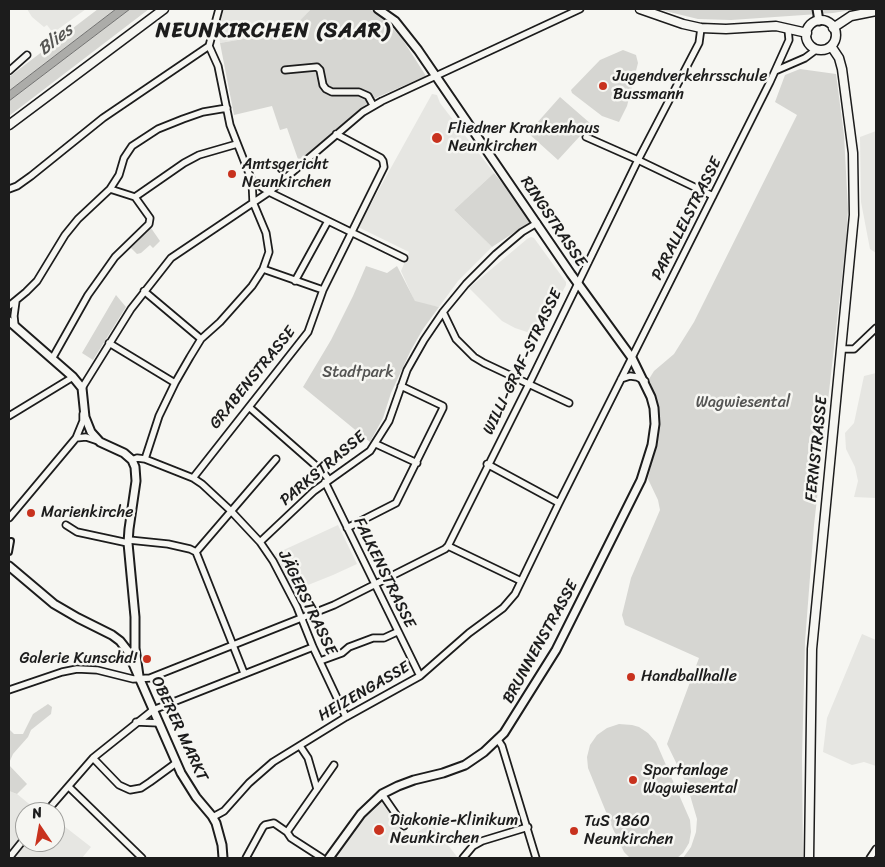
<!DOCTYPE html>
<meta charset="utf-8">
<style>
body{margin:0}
#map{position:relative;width:885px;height:867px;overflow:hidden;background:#f6f6f2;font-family:Sriracha,sans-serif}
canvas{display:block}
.frame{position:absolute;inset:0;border:10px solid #1c1c1c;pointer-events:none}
.north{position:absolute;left:15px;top:802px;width:50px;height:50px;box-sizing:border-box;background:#f6f6f2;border:1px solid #9f9f9c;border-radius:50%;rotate:348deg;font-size:14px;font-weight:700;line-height:20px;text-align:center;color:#1c1c1c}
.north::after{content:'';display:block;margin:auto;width:18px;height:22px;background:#c8321e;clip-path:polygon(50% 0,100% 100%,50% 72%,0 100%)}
</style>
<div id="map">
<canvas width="885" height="867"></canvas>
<div class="frame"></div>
<div class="north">N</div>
</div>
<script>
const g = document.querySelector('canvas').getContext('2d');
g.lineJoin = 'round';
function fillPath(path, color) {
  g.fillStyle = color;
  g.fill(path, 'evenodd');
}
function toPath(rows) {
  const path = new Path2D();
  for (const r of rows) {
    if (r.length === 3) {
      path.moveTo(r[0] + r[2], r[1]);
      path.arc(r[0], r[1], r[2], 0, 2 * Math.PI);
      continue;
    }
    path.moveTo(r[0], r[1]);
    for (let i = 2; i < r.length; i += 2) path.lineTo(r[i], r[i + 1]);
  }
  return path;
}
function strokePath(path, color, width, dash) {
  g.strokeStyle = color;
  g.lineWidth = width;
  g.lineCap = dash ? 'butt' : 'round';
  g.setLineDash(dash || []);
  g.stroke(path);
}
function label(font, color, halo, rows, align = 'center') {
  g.font = font + ' Sriracha,sans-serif';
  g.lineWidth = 5;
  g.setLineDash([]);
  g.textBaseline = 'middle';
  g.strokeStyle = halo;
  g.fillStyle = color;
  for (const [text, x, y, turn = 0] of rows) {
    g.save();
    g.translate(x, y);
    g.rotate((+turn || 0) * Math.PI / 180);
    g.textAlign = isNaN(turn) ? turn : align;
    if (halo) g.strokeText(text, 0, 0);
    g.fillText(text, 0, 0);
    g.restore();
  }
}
fillPath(toPath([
 [27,9,86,9,53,33,47,25,44,27,32,17],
 [224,9,311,9,291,31,220,43,218,27],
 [432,94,437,95,440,103,494,173,454,210,492,247,458,281,439,307,415,302,401,271,409,252,358,227],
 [876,131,876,253,870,249,861,202,860,137],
 [531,237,534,238,566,282,566,285,539,336,515,328,502,321,469,288,527,239],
 [876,373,876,498,854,497,858,481,855,467,846,449,845,433,854,423,864,376],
 [338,525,357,564,333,575,293,591,275,554],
 [862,634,876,640,876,766,864,762,852,765,823,752,827,718],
 [9,791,17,794,39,812,25,812,25,842,55,842,55,819,91,847,82,858,9,858],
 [382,801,410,837,431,823,458,858,334,858,364,818]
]), '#e6e6e2');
fillPath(toPath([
 [98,9,116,9,9,91,9,77],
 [130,9,149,9,9,116,9,101],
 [311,9,368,9,378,13,401,37,426,76,371,100,299,162,287,128,280,130,272,106,234,115,220,43,290,31],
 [657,9,857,9,833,13,731,20,698,19],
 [623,50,636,55,638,63,627,106,619,122,602,116,572,93,571,90,600,60],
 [800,69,836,74,844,135,848,209,846,241,814,525,805,642,802,758,803,858,683,858,691,847,696,832,697,819,687,785,667,744,699,658,625,625,622,615,631,578,660,510,658,500,648,479,659,427,659,408,649,379,654,371,674,354,694,322,797,115,775,102,785,75],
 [560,97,591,124,558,160,528,133],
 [494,173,533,220,492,247,454,210],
 [151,228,160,241,153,248,150,245,141,253,137,254,131,248],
 [366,266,387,273,397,266,415,301,439,307,423,329,411,350,391,393,383,418,370,442,303,387,331,340,353,296],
 [116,295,126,307,93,360,82,353],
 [48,704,52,707,51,714,31,730,28,737,13,754,9,763,9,729,14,734,23,734,33,714],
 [619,724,632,725,639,727,648,733,656,742,690,820,691,832,689,843,683,853,677,858,630,858,624,852,613,829,588,768,587,757,590,745,597,735,607,728],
 [9,765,27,784,17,794,9,791]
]), '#d6d6d2');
const water = toPath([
 [116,9,130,9,9,101,9,91,116,9]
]);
fillPath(water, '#acaca9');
strokePath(water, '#727271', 1);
const pedestrian = toPath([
 [9,552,11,541]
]);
const minor = toPath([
 [285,70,317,67,320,70,323,85,326,89,332,92,359,92,368,96,373,105],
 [9,71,27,55],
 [775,71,805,58,817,49],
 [586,137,638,160,713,196],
 [252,181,269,192,404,258],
 [9,189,17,186,31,176,103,118,209,46],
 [110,189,135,197],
 [135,197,184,163,199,155,237,144],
 [263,269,323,290],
 [295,281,328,221],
 [144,291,201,339],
 [9,306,26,292,37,281,65,235,78,219,110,189,119,175,124,158,132,146,158,129,183,119,203,112,227,108],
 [443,312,456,339,474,357,484,363,569,403],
 [15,326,14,316,16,301],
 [109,343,175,383],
 [841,349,854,349,876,328],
 [52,359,88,295,103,274,115,257,149,224,150,218,135,197],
 [621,379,630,376,637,377,645,381],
 [82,388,131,309,171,258,269,192,363,112,382,101,580,9],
 [249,407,323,472,329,480],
 [9,416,73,377],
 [76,438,86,437,98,441],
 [376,444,417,463],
 [145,459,159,416,175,383,190,357,201,339,220,322,252,286,263,269,269,252,266,233,253,202,252,181,230,125,218,66,209,46,219,9],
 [132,460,137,458,145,459,193,478,202,484,231,511,260,542,273,561,297,607,313,647,346,717],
 [487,464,559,503],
 [193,478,308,332,323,290,384,167,383,161,381,158,336,134],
 [325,482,420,676],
 [9,518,76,438,83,421,83,414],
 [66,525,77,532,128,543],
 [347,528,396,503,443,408,443,406,401,386],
 [129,540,168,544,190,549,196,552,244,673],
 [260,542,314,491,370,451,389,421,407,370,424,340,443,312,466,284,496,254,522,232,537,223],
 [448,546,521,581],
 [196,552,276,459],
 [320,661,342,653,349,647,373,638,384,638,397,632],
 [9,690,62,672,77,669,97,670,133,679,150,678,334,605,445,549,448,546,529,384,638,160,699,43,701,28],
 [136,722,159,723],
 [498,740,502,746,536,858],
 [300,746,308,758,317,789],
 [93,758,119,785,130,790,141,788,150,782,176,763],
 [69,787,142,858],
 [382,794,404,826],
 [46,812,93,758,153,710,313,647],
 [213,817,224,811,249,783,273,762,346,717,420,676,469,633,503,608,515,594,559,503,770,82,789,40,788,29],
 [287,832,334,765],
 [9,858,25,838],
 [246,858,263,827,265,825,274,823,287,832,291,838,322,858],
 [463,858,473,846,482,841,528,827],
 [870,858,876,849]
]);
const tertiary = toPath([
 [817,9,819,21],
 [9,321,73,377,82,388,85,417,91,432,100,442,124,453,132,460,135,467,136,481,129,529,128,543,135,617,135,648,139,676],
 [9,566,54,604,78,618,112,635,120,641,127,650,181,773,196,797,212,816,216,823,222,845,223,858],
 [329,858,361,814,382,794,398,786,414,780,443,773,465,765,484,752,504,733,556,650,641,480,652,445,655,424,654,408,651,397,632,358,571,274,418,50,395,21,378,9]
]);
const secondary = toPath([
 [640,9,683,24,701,28,726,29,776,26,807,33],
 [821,35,15],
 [833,28,851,16,876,11],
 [9,125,164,9],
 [809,858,812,649,854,215,853,153,842,69,839,58,831,46]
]);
strokePath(pedestrian, '#1c1c1c', 8);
strokePath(minor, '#1c1c1c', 9);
strokePath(tertiary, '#1c1c1c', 11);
strokePath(secondary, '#1c1c1c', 11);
strokePath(pedestrian, '#f6f6f2', 4);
strokePath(minor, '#f6f6f2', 5.5);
strokePath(tertiary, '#f6f6f2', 7);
strokePath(secondary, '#f6f6f2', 8);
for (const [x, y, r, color] of [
 [603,86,5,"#c8321e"],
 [437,138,6,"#c8321e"],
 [232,174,5,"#c8321e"],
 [31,513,5,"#c8321e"],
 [147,659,5,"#c8321e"],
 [631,677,5,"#c8321e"],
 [633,780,5,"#c8321e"],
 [379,830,6,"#c8321e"],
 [574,831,5,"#c8321e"]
]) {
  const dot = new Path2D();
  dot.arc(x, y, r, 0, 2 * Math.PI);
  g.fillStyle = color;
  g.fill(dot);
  strokePath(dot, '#f6f6f2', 2);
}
label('16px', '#1c1c1c', '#f6f6f2', [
 ["Jugendverkehrsschule",613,77],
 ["Bussmann",613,95],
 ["Fliedner Krankenhaus",448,129],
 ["Neunkirchen",448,147],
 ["Amtsgericht",242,165],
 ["Neunkirchen",242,183],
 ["Marienkirche",41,513],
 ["Galerie Kunschd!",137,659,"right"],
 ["Handballhalle",641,677],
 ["Sportanlage",643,771],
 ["Wagwiesental",643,789],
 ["Diakonie-Klinikum",390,821],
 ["Neunkirchen",390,839],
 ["TuS 1860",584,822],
 ["Neunkirchen",584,840]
], 'left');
label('16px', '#1c1c1c', '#f6f6f2', [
 ["PARALLELSTRASSE",687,219,-63],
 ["RINGSTRASSE",553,222,56],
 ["WILLI-GRAF-STRASSE",523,362,-64],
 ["GRABENSTRASSE",253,378,-51],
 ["FERNSTRASSE",817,449,-84],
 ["PARKSTRASSE",323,469,-40],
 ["FALKENSTRASSE",384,573,64],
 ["JÄGERSTRASSE",307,603,64],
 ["BRUNNENSTRASSE",541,642,-61],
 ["HEIZENGASSE",364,692,-30],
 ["OBERER MARKT",179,729,65]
]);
label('16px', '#545453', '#f6f6f2', [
 ["Stadtpark",358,373],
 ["Wagwiesental",743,403]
]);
label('italic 18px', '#565654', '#f6f6f2', [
 ["Blies",56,40,-38]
]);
g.letterSpacing = '1px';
label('bold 21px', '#1c1c1c', '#f6f6f2', [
 ["NEUNKIRCHEN (SAAR)",273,32]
]);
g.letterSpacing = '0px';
</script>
